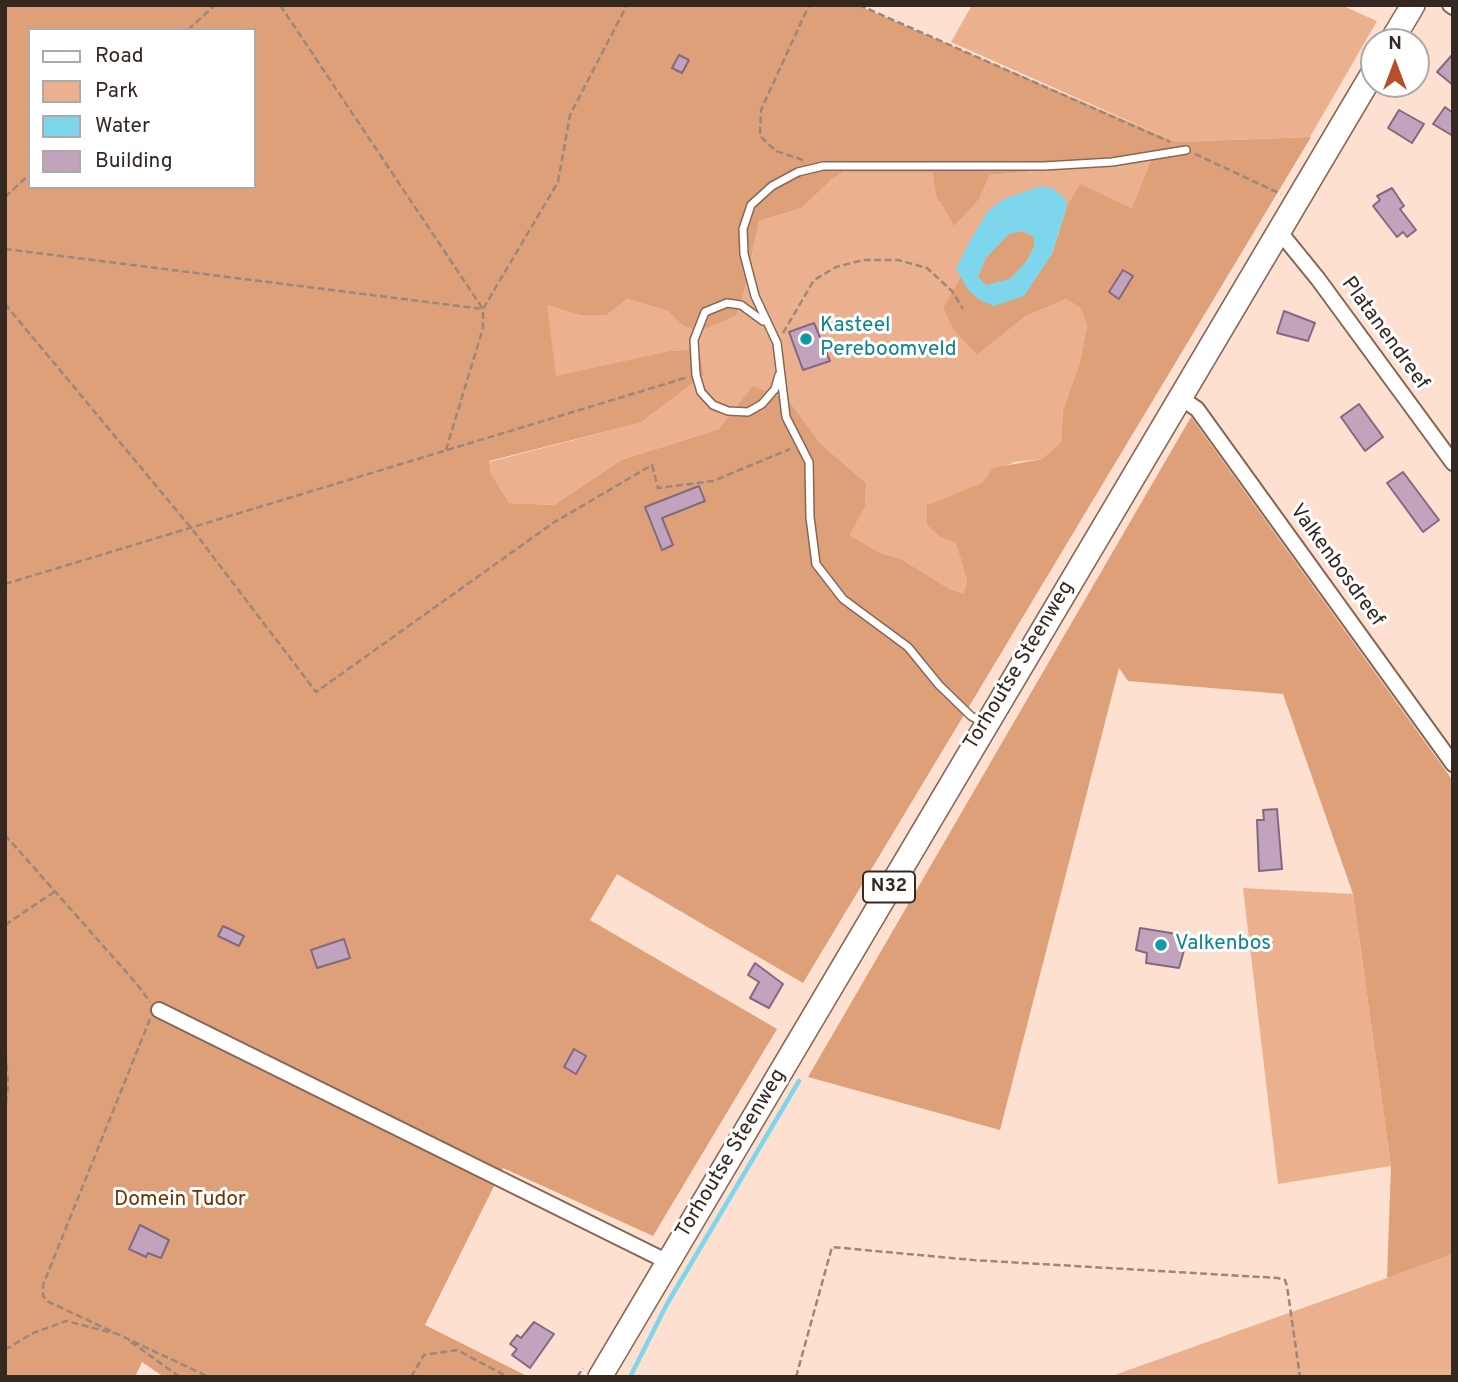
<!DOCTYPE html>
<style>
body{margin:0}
#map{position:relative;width:1458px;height:1382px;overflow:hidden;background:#fde0cf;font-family:Overpass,sans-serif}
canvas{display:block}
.frame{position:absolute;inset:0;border:7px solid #352820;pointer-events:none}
.legend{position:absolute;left:28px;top:28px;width:228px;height:161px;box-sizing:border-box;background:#fff;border:2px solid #aea9a6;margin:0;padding:9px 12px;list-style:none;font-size:21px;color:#352820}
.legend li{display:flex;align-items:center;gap:14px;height:35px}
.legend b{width:35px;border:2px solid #aea9a6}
.north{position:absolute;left:1360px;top:28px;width:70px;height:70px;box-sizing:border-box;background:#fff;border:2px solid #aea9a6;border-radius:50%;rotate:0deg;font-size:19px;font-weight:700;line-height:28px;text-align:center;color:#352820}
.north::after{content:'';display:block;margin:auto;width:24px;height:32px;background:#b75029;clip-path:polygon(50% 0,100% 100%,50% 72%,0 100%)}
</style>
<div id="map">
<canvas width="1458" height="1382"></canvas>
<div class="frame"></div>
<ul class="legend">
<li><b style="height:9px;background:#fff"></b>Road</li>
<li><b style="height:19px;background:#ebb18e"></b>Park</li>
<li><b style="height:19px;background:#7dd6ec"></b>Water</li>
<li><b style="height:19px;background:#c2a3bd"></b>Building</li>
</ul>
<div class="north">N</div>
</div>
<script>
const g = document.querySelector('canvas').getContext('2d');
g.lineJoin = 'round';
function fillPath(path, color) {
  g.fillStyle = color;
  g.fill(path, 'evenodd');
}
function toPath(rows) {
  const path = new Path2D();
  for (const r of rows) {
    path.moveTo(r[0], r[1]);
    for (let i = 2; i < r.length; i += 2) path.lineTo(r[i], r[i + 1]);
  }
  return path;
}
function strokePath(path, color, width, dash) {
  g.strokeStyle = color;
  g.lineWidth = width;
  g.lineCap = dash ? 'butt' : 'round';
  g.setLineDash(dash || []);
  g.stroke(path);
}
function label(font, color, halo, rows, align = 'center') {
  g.font = font + ' Overpass,sans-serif';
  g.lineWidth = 6;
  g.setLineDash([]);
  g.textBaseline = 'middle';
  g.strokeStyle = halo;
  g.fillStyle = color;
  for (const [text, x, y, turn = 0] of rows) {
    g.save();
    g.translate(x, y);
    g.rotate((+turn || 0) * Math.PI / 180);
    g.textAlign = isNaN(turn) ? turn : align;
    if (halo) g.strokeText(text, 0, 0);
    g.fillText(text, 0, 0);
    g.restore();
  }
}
fillPath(toPath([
 [972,5,1341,5,1377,21,1310,137,1176,142,951,42],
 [1152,161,1132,208,1081,185,977,355,1026,316,1066,299,1080,308,1087,325,1080,362,1063,410,1061,442,1042,459,1014,462,989,475,983,483,927,505,941,537,956,542,967,581,965,593,950,589,901,559,880,553,850,535,865,507,866,483,821,444,789,401,719,429,621,460,554,505,509,503,491,473,489,462,640,423,704,375,699,349,669,351,555,377,546,304,560,309,627,299,668,311,701,332,736,314,744,293,759,221,802,208,832,179,844,172,932,172,937,201,979,199,990,175],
 [1243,888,1353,894,1391,1166,1278,1184],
 [1453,1254,1453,1377,1109,1377,1387,1278]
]), '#ebb18e');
fillPath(toPath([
 [5,5,857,5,1176,142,1311,137,803,983,617,874,590,920,777,1029,653,1236,503,1168,425,1325,529,1377,164,1377,142,1362,135,1377,5,1377],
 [30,30,254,30,254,187,30,187],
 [1151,161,1132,208,1080,184,1067,206,1052,254,980,300,969,291,961,277,943,308,954,330,977,355,1026,316,1066,299,1080,308,1087,325,1080,362,1063,410,1061,442,1042,459,993,468,982,483,927,505,927,525,941,537,956,543,967,581,964,593,950,589,901,559,880,553,850,535,865,507,866,483,821,444,789,401,753,386,719,429,621,460,554,505,509,503,491,473,489,461,640,423,704,375,699,349,669,351,556,376,547,305,581,315,606,315,627,299,668,311,683,325,700,332,736,315,744,293,759,221,802,208,832,179,844,172,932,172,937,201,940,201,954,226,979,199,990,175],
 [1022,231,1034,237,1034,247,1026,262,1010,279,986,285,978,277,986,258,1009,234],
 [1191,417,1453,781,1453,1254,1387,1278,1391,1166,1353,894,1283,694,1128,681,1119,668,1000,1130,808,1077]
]), '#dea079');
fillPath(toPath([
 [1040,186,1052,188,1065,198,1067,206,1052,254,1024,296,994,306,980,300,969,291,956,269,966,248,987,212,1002,200],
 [1022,231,1034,237,1034,247,1026,262,1010,279,986,285,978,277,986,258,1009,234]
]), '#7dd6ec');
strokePath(toPath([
 [630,1377,667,1304,799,1081]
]), '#7dd6ec', 4.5);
const building = toPath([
 [1453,54,1453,85,1437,72,1453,54],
 [679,55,689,60,682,73,672,68,679,55],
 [1445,107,1453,113,1453,136,1433,124,1445,107],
 [1399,110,1424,124,1412,143,1388,128,1399,110],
 [1392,188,1404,206,1400,209,1416,230,1407,237,1403,232,1397,237,1373,206,1380,200,1377,196,1392,188],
 [1123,270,1133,276,1119,299,1109,292,1123,270],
 [1284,311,1315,323,1308,341,1277,333,1284,311],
 [814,323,830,361,803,370,789,332,814,323],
 [1359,404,1383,437,1365,451,1341,417,1359,404],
 [1403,472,1439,520,1423,532,1387,483,1403,472],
 [699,486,705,501,662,518,673,545,662,550,645,507,699,486],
 [1277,809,1282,869,1259,871,1257,820,1264,820,1263,810,1277,809],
 [223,926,244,936,239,946,218,936,223,926],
 [1140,928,1177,934,1176,938,1187,940,1179,968,1146,963,1147,953,1136,950,1140,928],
 [344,939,350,958,317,968,311,950,344,939],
 [755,963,783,984,769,1008,750,998,759,982,748,975,755,963],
 [574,1049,586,1056,576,1074,564,1067,574,1049],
 [140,1225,169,1240,161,1258,148,1253,146,1257,129,1249,140,1225],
 [534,1322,554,1334,530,1368,512,1355,517,1349,510,1344,517,1335,521,1338,534,1322]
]);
fillPath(building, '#c2a3bd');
strokePath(building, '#846880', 2);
const lane = toPath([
 [763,321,741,305,727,303,705,312,694,340,696,375,701,392,713,405,728,411,748,412,762,404,775,389,779,375],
 [982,722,971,716,939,685,908,647,843,599,816,564,810,517,809,462,786,417,777,343,755,296,744,254,743,229,751,205,772,186,798,172,823,166,1044,166,1112,162,1186,150]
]);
const street = toPath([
 [1450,5,1453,7],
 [1279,231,1318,279,1453,463],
 [1181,398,1197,409,1453,764],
 [159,1010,668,1262]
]);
const primary = toPath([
 [1391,42,1413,5],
 [600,1377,1374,71]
]);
strokePath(lane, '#876754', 10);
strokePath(street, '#876754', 18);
strokePath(primary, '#876754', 26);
strokePath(toPath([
 [859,5,1170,142],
 [188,30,215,5],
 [1195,154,1281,194],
 [803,160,776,151,760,136,761,110,809,5],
 [5,197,30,174],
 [5,249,483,309,280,5],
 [5,304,192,529,316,692,553,523,652,465,658,488,713,481,790,449],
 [783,333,814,280,836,267,863,260,898,260,927,268,952,291,963,309],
 [446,450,483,328,483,309,558,182,570,115,627,5],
 [5,584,685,378],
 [5,835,136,983,150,1002],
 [5,925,54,892],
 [150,1019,43,1285,43,1296,49,1302,209,1377],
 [5,1044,8,1084,5,1114],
 [131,1342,180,1377],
 [5,1350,31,1334,66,1321,113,1333],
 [411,1377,424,1355,457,1350,508,1377],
 [577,1377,583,1368],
 [796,1377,832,1247,973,1260,1278,1278,1285,1280,1287,1286,1300,1377]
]), '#9c877a', 2.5, [7, 3.5]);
strokePath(lane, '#fff', 7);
strokePath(street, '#fff', 14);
strokePath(primary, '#fff', 23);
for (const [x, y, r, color] of [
 [806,339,7,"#0f9aa8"],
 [1161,945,7,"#0f9aa8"]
]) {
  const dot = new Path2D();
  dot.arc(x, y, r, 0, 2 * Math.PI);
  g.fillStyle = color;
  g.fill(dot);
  strokePath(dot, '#fff', 2.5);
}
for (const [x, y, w] of [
 [889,887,52]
]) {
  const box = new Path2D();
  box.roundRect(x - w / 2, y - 15.5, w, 31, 5);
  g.fillStyle = '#fff';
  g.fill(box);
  strokePath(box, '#352820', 2);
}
label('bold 19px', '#352820', null, [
 ["N32",889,887]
]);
label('21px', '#0d838f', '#fff', [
 ["Kasteel",820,327],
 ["Pereboomveld",820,351],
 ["Valkenbos",1175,945]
], 'left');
label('21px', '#352820', '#fff', [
 ["Platanendreef",1384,334,54],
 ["Valkenbosdreef",1336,566,54],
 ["Torhoutse Steenweg",1020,666,-59],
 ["Torhoutse Steenweg",732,1154,-59]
]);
label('21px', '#6d3405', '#fff', [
 ["Domein Tudor",180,1201]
]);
</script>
